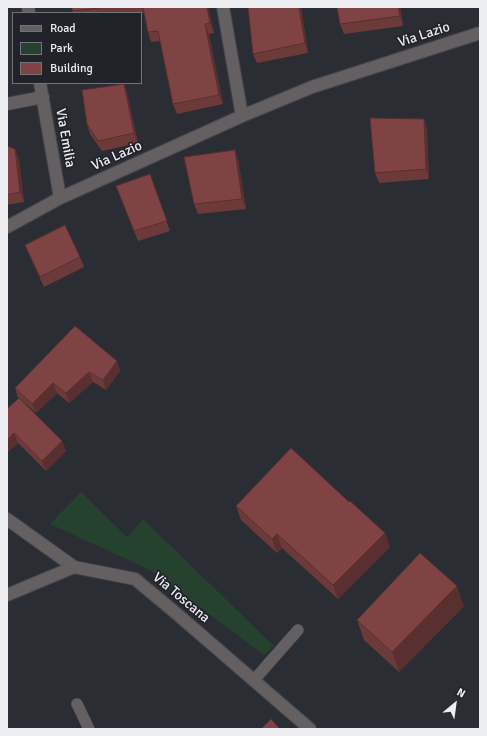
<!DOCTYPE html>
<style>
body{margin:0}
#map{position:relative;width:487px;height:736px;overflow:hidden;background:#2b2d34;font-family:Signika,sans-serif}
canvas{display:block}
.frame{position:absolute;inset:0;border:8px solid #eceef2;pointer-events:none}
.legend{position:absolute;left:12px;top:12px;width:130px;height:72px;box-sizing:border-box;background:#22232a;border:1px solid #73747a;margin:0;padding:5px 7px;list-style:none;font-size:12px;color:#eceef2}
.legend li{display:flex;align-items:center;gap:8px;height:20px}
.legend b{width:20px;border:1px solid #73747a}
.north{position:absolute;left:435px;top:684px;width:40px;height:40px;-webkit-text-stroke:3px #22232a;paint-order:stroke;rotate:29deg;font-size:11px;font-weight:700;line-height:16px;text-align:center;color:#eceef2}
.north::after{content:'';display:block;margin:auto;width:14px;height:18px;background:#eceef2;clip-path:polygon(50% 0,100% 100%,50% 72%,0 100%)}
</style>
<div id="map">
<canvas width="487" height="736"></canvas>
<div class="frame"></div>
<ul class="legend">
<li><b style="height:5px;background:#645f60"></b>Road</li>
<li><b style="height:11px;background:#24422e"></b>Park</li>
<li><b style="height:11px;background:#7f4343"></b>Building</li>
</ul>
<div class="north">N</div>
</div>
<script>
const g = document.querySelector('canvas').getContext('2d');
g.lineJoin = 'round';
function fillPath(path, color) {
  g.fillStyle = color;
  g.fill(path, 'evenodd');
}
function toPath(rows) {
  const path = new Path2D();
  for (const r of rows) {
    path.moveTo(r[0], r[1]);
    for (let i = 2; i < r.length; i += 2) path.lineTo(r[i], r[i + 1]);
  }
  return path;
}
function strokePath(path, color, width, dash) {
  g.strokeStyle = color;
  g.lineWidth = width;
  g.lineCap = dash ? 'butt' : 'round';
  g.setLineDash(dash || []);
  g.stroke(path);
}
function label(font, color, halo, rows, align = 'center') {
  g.font = font + ' Signika,sans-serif';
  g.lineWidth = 3.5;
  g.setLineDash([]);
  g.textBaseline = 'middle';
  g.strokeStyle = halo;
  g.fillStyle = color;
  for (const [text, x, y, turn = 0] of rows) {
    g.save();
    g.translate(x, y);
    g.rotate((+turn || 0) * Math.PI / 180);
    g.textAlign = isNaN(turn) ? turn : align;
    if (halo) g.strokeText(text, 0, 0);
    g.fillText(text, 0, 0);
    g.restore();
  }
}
fillPath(toPath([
 [81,492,127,537,143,519,274,646,264,655,150,570,50,524]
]), '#24422e');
const lane = toPath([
 [254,680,298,630],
 [77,704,89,729]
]);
const street = toPath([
 [28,7,29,13],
 [223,7,242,116],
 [40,83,60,198],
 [7,104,43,97],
 [7,227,60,198,242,116,312,87,480,33],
 [7,519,74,567],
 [7,595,74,567,135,579,177,614,310,729]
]);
strokePath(lane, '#46484f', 12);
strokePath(street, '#46484f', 14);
strokePath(lane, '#645f60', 11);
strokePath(street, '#645f60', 12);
fillPath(toPath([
 [72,7,208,7,214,33,209,34,223,104,177,114,173,104,160,41,151,42,148,32,144,13,73,13],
 [301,7,308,53,257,63,253,54],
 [337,7,400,7,403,26,344,34,340,24],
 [124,84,127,93,138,143,102,151,90,134,87,124],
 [424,119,427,129,429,179,379,183,375,173],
 [7,146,19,159,24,202,7,205],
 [238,159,246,209,198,214,194,204],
 [150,174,170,231,138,241,116,186],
 [25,245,80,257,84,267,44,287,29,255],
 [117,361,120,371,106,390,93,382,69,403,57,393,36,413,21,400,62,441,66,451,46,471,18,443,7,453,18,398,15,388],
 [349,502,385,533,390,547,338,599,282,548,277,553,241,520,236,506],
 [464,606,399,672,364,640,357,620]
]), '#6d3a3a');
fillPath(toPath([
 [207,7,208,7,214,33,210,23],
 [299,7,301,7,308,53,305,43],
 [398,7,400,7,403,26,400,16],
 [205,24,209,34,223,104,219,95],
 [124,84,127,93,138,143,134,133],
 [424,119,427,129,429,179,426,169],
 [15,149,19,159,24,202,20,192],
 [235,150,238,159,246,209,242,199],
 [117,361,120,371,106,390,103,380],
 [89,372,93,382,69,403,66,393],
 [53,383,57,393,36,413,32,404],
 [14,433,18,443,7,453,7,440],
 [62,441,66,451,46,471,42,461],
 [385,533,390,547,338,599,333,585],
 [277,534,282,548,277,553,272,539],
 [457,586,464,606,399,672,392,652]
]), '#592f2f');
const building = toPath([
 [72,7,109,7,72,11,72,7],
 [143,7,207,7,210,23,205,24,219,95,173,104,158,31,148,32,143,7],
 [248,7,299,7,305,43,253,54,248,7],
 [337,7,398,7,400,16,340,24,337,7],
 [124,84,134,133,98,141,87,124,82,90,124,84],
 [370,118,424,119,426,169,375,173,370,118],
 [7,146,15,149,20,192,7,195,7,146],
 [235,150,242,199,194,204,184,157,235,150],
 [150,174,167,221,134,231,116,186,150,174],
 [65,225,80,257,40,277,25,245,65,225],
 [75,326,117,361,103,380,89,372,66,393,53,383,32,404,15,388,75,326],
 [19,398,62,441,42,461,14,433,7,440,7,409,19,398],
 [291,448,349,502,350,501,385,533,333,585,277,534,272,539,236,506,291,448],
 [420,553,457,586,392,652,357,620,420,553],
 [271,719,280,729,261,729,271,719]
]);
fillPath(building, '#7f4343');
strokePath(building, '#592f2f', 1);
label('14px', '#eceef2', '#22232a', [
 ["Via Lazio",424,35,-18],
 ["Via Emilia",65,138,80],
 ["Via Lazio",117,156,-24],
 ["Via Toscana",181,598,40]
]);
</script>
